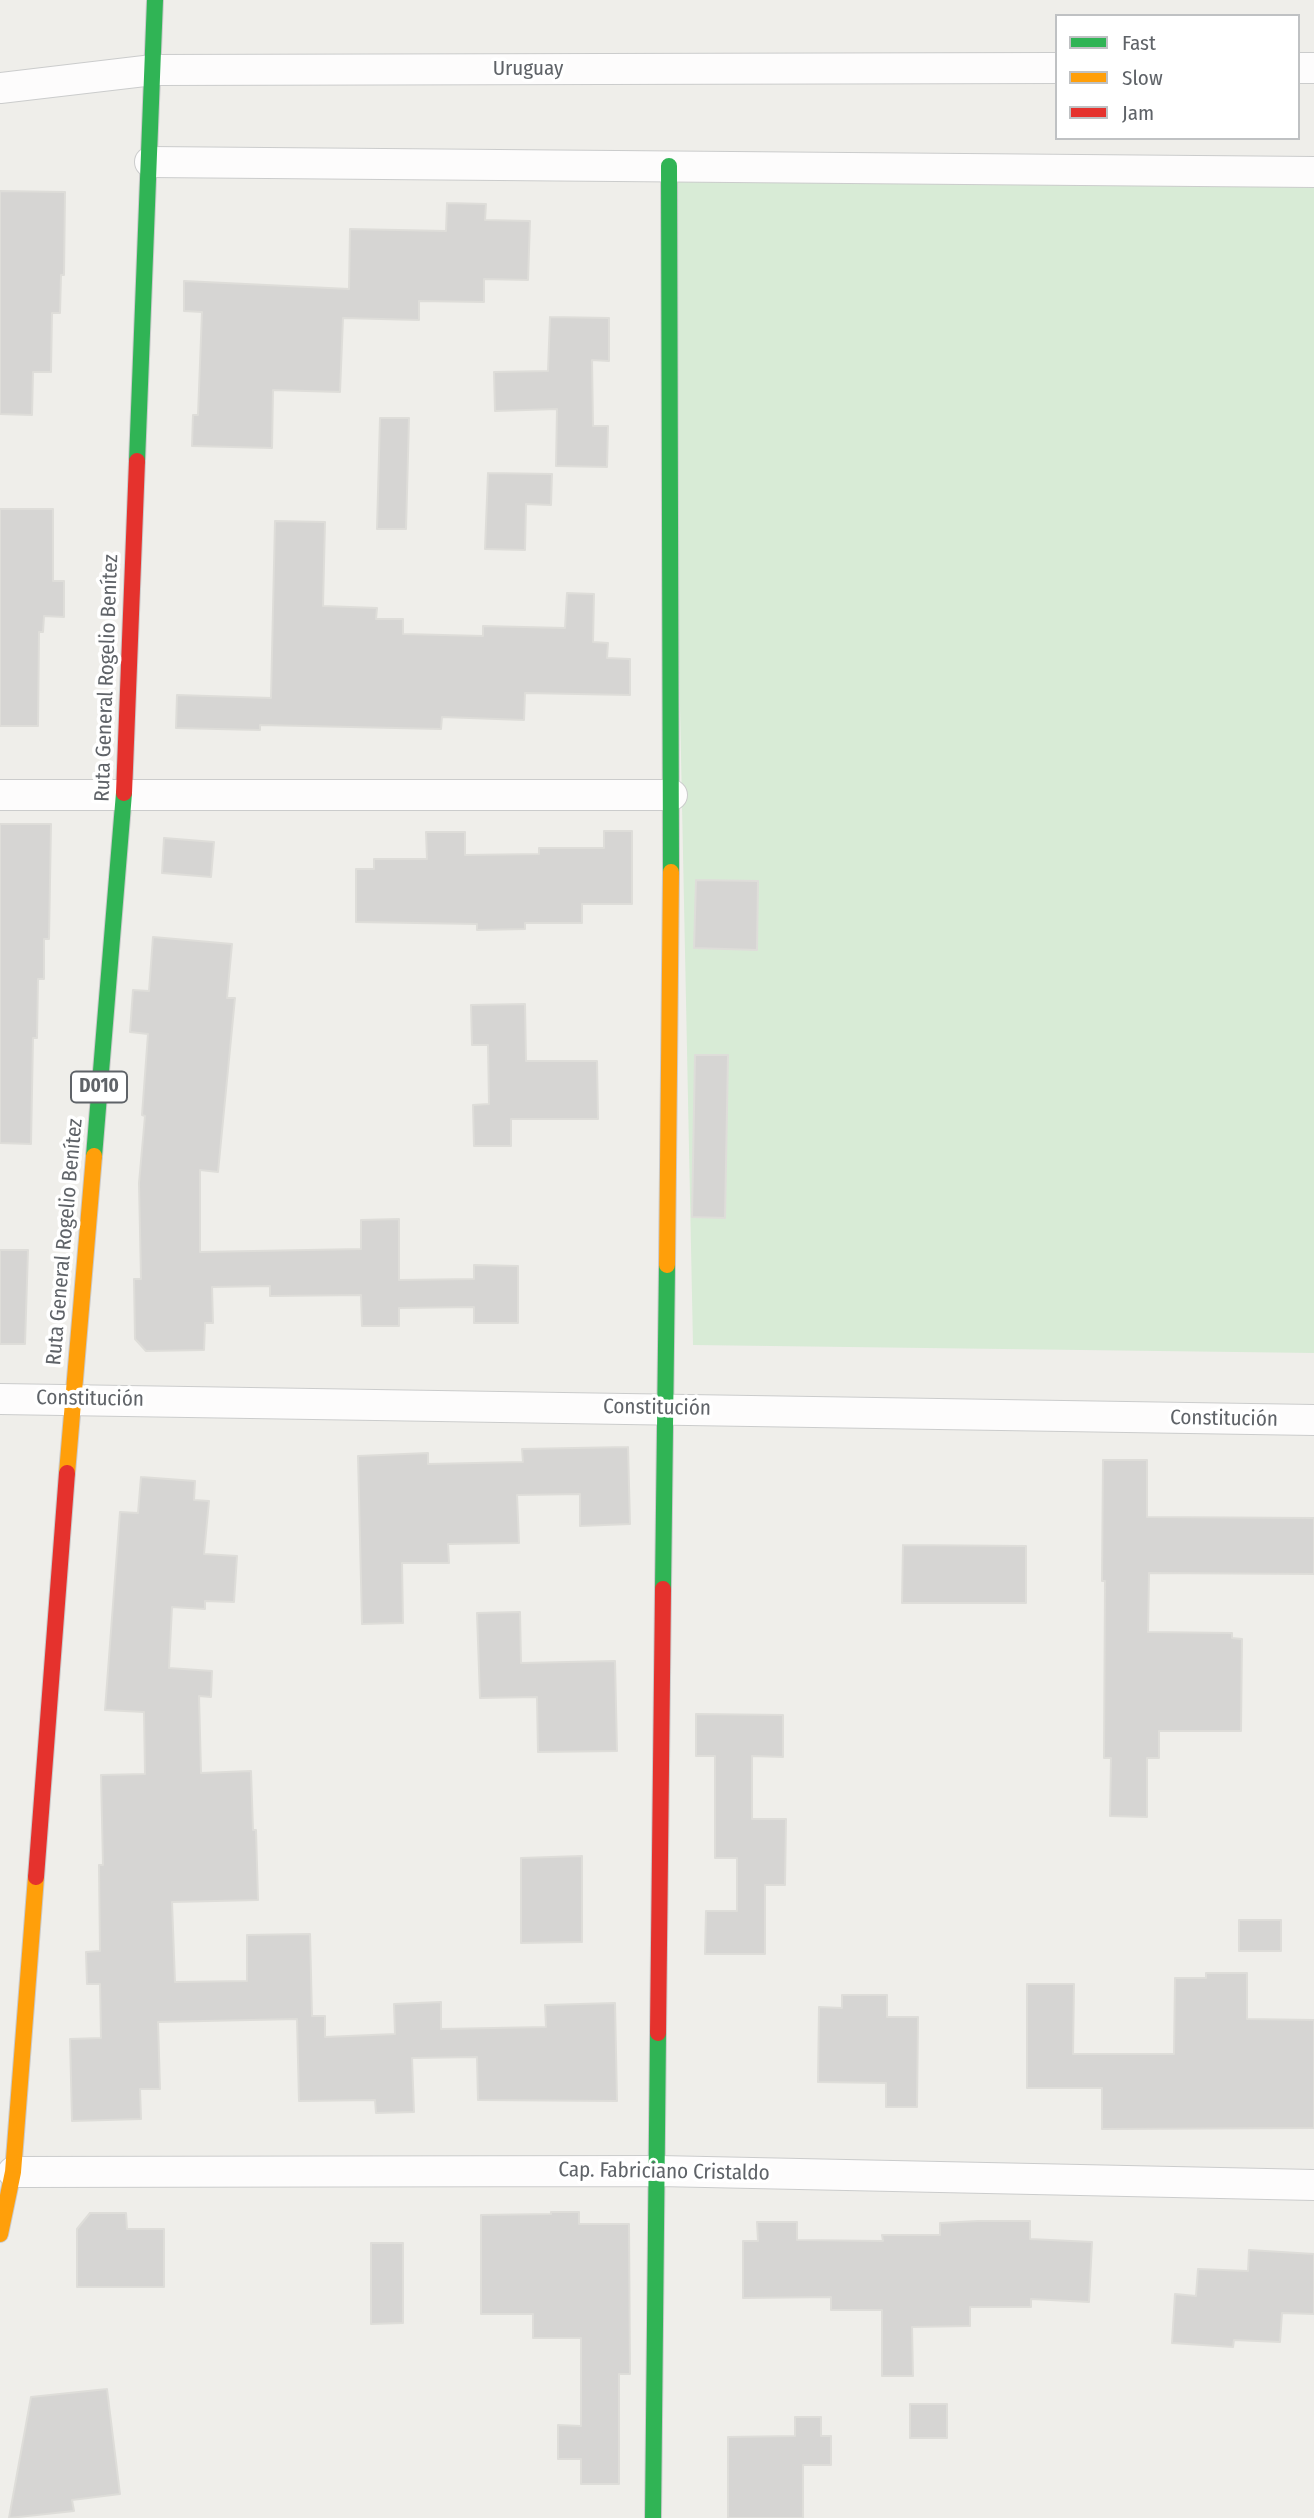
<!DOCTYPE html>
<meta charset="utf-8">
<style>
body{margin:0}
#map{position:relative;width:1314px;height:2518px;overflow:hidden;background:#efeeea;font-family:"Fira Sans Condensed",sans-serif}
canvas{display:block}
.legend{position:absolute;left:1055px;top:14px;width:245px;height:126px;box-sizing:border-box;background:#fff;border:2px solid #bfc1c3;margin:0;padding:9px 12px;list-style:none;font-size:21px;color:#5f6368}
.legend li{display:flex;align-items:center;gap:14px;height:35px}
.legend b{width:35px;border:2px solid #bfc1c3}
</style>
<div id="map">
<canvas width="1314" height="2518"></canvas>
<ul class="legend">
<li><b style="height:9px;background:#30b455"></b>Fast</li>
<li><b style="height:9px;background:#ff9f0a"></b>Slow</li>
<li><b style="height:9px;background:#e5322d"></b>Jam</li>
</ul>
</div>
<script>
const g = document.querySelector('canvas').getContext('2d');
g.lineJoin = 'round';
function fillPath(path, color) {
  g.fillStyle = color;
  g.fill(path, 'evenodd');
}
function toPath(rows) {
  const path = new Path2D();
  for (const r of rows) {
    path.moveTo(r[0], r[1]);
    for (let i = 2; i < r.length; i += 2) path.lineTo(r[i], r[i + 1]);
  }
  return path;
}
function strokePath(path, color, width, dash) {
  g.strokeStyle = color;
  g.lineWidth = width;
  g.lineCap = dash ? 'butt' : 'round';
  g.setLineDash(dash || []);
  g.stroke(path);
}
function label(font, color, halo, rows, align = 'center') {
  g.font = font + ' "Fira Sans Condensed",sans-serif';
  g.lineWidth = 7;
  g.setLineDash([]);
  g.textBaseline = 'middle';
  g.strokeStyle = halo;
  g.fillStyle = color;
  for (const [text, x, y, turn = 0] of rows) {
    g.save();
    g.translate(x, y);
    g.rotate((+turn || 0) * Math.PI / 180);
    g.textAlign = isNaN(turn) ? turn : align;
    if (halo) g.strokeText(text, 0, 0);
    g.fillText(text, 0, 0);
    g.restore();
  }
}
fillPath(toPath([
 [669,166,1314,172,1314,1353,693,1345]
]), '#d8ebd6');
const building = toPath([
 [0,191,65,192,64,275,61,275,60,313,52,313,51,372,33,372,32,415,0,414,0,191],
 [447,203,486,204,485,220,530,221,528,280,484,279,484,302,419,301,419,320,343,318,340,392,273,390,272,448,192,446,193,415,198,415,202,312,184,311,184,281,349,289,350,229,446,231,447,203],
 [550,317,609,318,609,361,592,360,593,426,608,426,607,467,556,466,557,409,495,411,494,372,548,371,550,317],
 [380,418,409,418,406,529,377,529,380,418],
 [488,473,552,474,551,505,526,504,525,550,485,549,488,473],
 [0,509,53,509,53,581,64,581,64,617,44,616,43,632,39,632,38,726,0,726,0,509],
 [275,521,325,522,323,606,377,608,376,619,403,619,403,634,483,636,483,626,565,628,567,593,594,594,593,642,608,643,607,658,630,659,630,695,525,693,524,720,442,717,441,729,260,725,260,730,176,728,177,695,271,698,275,521],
 [0,824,51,824,49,939,44,939,44,979,38,979,37,1038,33,1038,31,1144,0,1143,0,824],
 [604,831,632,831,632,904,582,904,582,923,525,923,525,929,477,930,477,924,356,922,356,869,374,869,374,859,427,859,426,832,465,832,465,855,539,854,539,848,604,848,604,831],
 [164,838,214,842,211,877,162,873,164,838],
 [696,880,758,881,757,950,694,948,696,880],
 [153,937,232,944,227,998,235,998,218,1172,200,1170,200,1252,361,1249,361,1220,399,1219,399,1280,474,1279,474,1265,518,1266,518,1323,474,1323,474,1307,399,1308,399,1326,362,1326,361,1295,270,1296,270,1286,212,1287,213,1323,205,1323,204,1350,146,1351,135,1339,134,1279,141,1279,139,1183,145,1116,142,1115,148,1034,130,1032,133,990,149,991,153,937],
 [525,1004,526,1061,597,1061,598,1119,511,1119,511,1146,474,1146,473,1105,489,1104,488,1045,472,1045,471,1005,525,1004],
 [695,1055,728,1055,725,1218,692,1217,695,1055],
 [0,1250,28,1250,25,1344,0,1344,0,1250],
 [628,1447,630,1524,580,1526,580,1494,517,1495,519,1543,448,1544,449,1563,402,1563,403,1623,362,1624,358,1456,428,1453,428,1464,523,1462,522,1449,628,1447],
 [1103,1460,1147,1460,1147,1517,1314,1518,1314,1574,1149,1573,1148,1632,1232,1633,1232,1638,1242,1639,1241,1731,1159,1731,1159,1758,1147,1758,1147,1817,1110,1816,1111,1758,1104,1758,1105,1581,1102,1581,1103,1460],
 [141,1477,195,1481,194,1500,209,1501,204,1554,237,1556,234,1602,205,1601,205,1609,172,1607,169,1668,212,1671,211,1697,199,1696,201,1773,251,1771,253,1830,256,1830,258,1900,172,1902,175,1982,247,1981,247,1935,310,1934,312,2016,325,2016,325,2037,395,2034,394,2004,441,2002,441,2029,546,2027,545,2005,615,2003,617,2101,478,2100,477,2057,412,2058,414,2112,376,2113,375,2100,299,2101,297,2019,158,2022,160,2089,140,2089,141,2119,72,2121,70,2039,101,2038,100,1984,87,1984,86,1952,100,1951,99,1865,103,1865,101,1775,145,1774,144,1712,105,1710,120,1512,138,1513,141,1477],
 [903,1545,1026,1546,1026,1603,902,1603,903,1545],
 [520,1612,521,1663,615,1661,617,1751,538,1752,537,1697,480,1698,477,1613,520,1612],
 [696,1714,783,1715,783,1757,752,1756,752,1819,786,1819,785,1885,765,1885,765,1954,705,1954,706,1911,737,1911,737,1858,715,1858,715,1756,696,1756,696,1714],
 [582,1856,582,1942,521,1943,521,1858,582,1856],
 [1239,1920,1281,1920,1281,1951,1239,1951,1239,1920],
 [1206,1973,1247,1973,1247,2019,1314,2020,1314,2128,1102,2129,1102,2088,1027,2088,1027,1984,1074,1984,1073,2054,1174,2054,1175,1978,1206,1978,1206,1973],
 [842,1995,887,1995,887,2017,918,2017,917,2107,886,2107,886,2083,818,2082,819,2007,842,2008,842,1995],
 [551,2212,579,2212,579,2224,629,2224,630,2374,619,2374,619,2484,581,2484,581,2459,558,2459,558,2425,581,2426,581,2338,533,2338,533,2314,481,2314,481,2215,551,2214,551,2212],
 [90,2213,126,2213,127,2229,164,2229,164,2287,77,2287,77,2229,90,2213],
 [978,2221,1030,2221,1030,2239,1092,2242,1089,2302,1031,2299,1031,2307,970,2307,970,2326,912,2327,913,2376,882,2376,882,2310,831,2310,831,2297,743,2298,743,2241,758,2241,757,2222,797,2222,797,2240,883,2241,882,2235,940,2235,940,2223,978,2221],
 [371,2243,403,2243,403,2323,371,2324,371,2243],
 [1249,2250,1314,2254,1314,2314,1282,2313,1280,2342,1234,2340,1233,2347,1172,2343,1175,2294,1196,2296,1198,2269,1248,2271,1249,2250],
 [107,2389,120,2494,72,2500,74,2511,9,2518,31,2397,107,2389],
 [910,2404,947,2404,947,2438,910,2438,910,2404],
 [795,2417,821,2417,821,2436,831,2436,831,2465,803,2465,803,2518,728,2518,728,2437,795,2436,795,2417]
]);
fillPath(building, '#d6d5d3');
strokePath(building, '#deddd9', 2);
const street = toPath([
 [1298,68,1314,68],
 [0,88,153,70,1057,68],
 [150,162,1314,172],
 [0,795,672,795],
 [0,1399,1314,1420],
 [13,2172,659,2171,1314,2185]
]);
const fast = toPath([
 [669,166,671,872],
 [137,461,155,0],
 [94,1156,124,793],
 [663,1589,667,1265],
 [653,2518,658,2033]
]);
const slow = toPath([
 [667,1265,671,872],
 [67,1473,94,1156],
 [0,2234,13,2172,36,1877]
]);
const jam = toPath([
 [124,793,137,461],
 [36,1877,67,1473],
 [658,2033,663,1589]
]);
strokePath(street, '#cbcccc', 32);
strokePath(fast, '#cacacb', 18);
strokePath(slow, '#cacacb', 18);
strokePath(jam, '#cacacb', 18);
strokePath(street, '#fdfcfc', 30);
strokePath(fast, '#30b455', 16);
strokePath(slow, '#ff9f0a', 16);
strokePath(jam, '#e5322d', 16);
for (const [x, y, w] of [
 [99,1087,56]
]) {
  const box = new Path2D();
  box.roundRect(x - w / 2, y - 15.5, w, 31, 5);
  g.fillStyle = '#fff';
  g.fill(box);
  strokePath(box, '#5f6368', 2);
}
label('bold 19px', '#5f6368', null, [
 ["D010",99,1087]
]);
label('21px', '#5f6368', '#fff', [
 ["Uruguay",528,69],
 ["Ruta General Rogelio Benítez",107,678,-88],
 ["Ruta General Rogelio Benítez",65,1242,-85],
 ["Constitución",90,1399,1],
 ["Constitución",657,1408,1],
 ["Constitución",1224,1419,1],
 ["Cap. Fabriciano Cristaldo",664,2172,1]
]);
</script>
